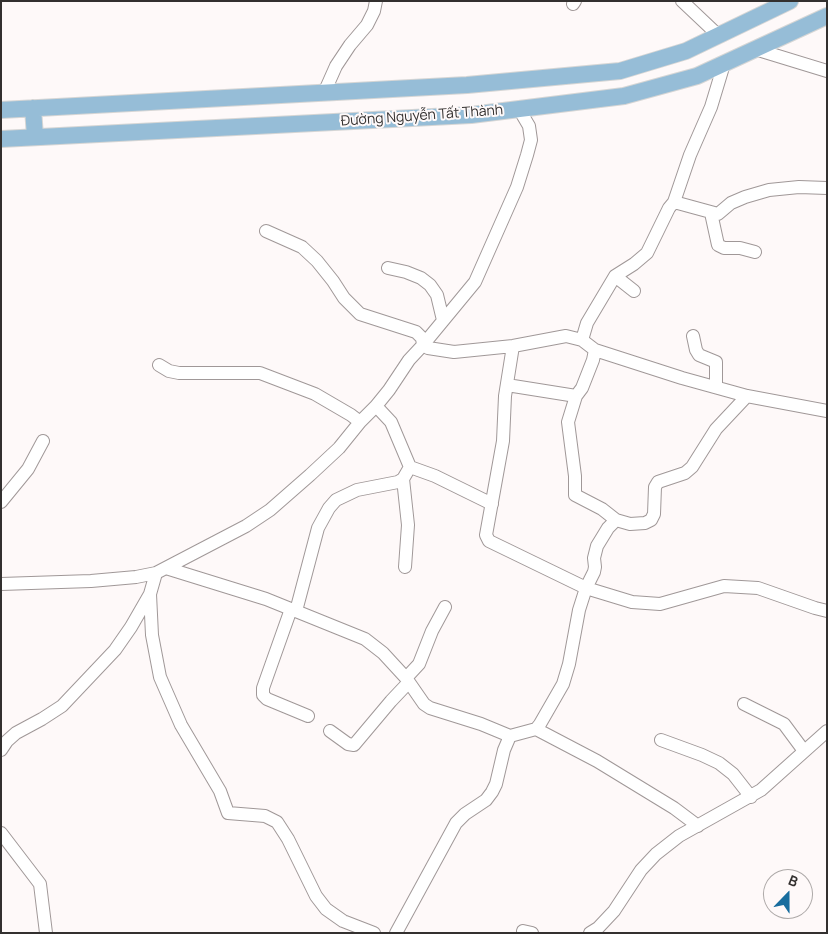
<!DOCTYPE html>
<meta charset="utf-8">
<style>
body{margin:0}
#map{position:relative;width:828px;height:934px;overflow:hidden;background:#fef9f9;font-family:Manrope,sans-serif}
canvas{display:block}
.frame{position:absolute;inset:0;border:2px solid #33302f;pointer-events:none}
.north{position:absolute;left:763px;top:869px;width:50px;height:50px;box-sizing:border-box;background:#fef9f9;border:1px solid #ada9a8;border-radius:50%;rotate:22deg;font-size:14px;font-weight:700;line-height:20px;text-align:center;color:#33302f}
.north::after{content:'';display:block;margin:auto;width:18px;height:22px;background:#186d9e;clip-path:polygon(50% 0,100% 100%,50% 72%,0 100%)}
</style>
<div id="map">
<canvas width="828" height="934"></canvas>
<div class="frame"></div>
<div class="north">B</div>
</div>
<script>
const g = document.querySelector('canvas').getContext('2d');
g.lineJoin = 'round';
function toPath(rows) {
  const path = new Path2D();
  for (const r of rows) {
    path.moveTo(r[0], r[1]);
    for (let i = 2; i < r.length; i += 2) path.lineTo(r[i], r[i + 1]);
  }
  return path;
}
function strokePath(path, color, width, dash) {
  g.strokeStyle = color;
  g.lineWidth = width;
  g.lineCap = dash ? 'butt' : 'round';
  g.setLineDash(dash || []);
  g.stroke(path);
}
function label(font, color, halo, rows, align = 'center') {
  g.font = font + ' Manrope,sans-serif';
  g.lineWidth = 4;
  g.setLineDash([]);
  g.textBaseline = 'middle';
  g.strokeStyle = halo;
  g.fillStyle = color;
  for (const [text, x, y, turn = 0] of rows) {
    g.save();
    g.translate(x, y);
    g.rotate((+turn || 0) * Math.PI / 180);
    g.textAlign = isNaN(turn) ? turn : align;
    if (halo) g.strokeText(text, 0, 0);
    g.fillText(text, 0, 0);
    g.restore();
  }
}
const minor = toPath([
 [682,1,718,35],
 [573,4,575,1],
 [755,49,827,71],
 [324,93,336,66,350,45,367,25,374,11,376,1],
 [674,202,718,214,731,203,745,197,769,190,799,187,827,188],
 [711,213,718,245,724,248,740,248,755,252],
 [266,231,302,247,317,261,333,281,344,298,360,314,416,332,422,338,423,345,428,348,454,352,513,346,566,336,582,340,595,350,682,378,747,396,827,411],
 [388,268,406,272,421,278,430,285,437,295,443,320],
 [615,276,634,291],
 [693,336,696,350,699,355,716,362,716,387],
 [582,340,587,323,615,276,634,264,647,253,669,208,674,202,690,155,711,107,724,64],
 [513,346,505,396,503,441,486,535,489,541,586,588,632,602,660,604,724,586,758,588,815,608,827,611],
 [595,350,593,360,582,388,576,396,568,422,575,476,575,495,602,509,616,520,630,524,645,523,651,520,654,514,655,487,658,482,685,473,692,467,716,429,747,396],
 [159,365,169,371,179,373,260,373,315,394,351,415,360,422],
 [507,385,576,396],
 [376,406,391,422,410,467,435,476,492,504],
 [403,479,408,525,405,567],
 [1,502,28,469,43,441],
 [166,568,266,599,365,639,383,653,406,678,424,704,430,708,481,724,510,736,536,729,540,724,563,684,569,664,579,610,586,588,594,572,595,567,594,558,597,546,608,528,616,520],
 [156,573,150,594,152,635,160,677,181,725,220,791,228,813,265,816,277,822,288,839,316,896,326,909,343,921,374,933],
 [1,584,91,581,136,577,156,573,246,526,270,510,310,475,339,448,360,422,376,406,389,390,409,360,423,345,475,282,517,187,527,155,531,140,529,126,519,109],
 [291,609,263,688,263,695,267,699,308,716],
 [296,611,318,528,329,508,336,500,357,490,398,482,403,479,410,467],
 [406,678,419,664,432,631,445,607],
 [744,704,784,724,804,751],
 [536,729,597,761,674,808,698,826],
 [330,731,348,744,354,745,391,701,409,682],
 [661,740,702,755,719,763,733,774,751,797],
 [1,750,7,741,16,733,42,719,62,706,115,650,131,627,150,594],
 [1,833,40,884,46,933],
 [523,931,532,933],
 [396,933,456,823,465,814,486,800,492,792,496,784,504,750,510,736],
 [590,933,598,928,614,911,641,870,656,854,679,836,761,790,827,731]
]);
const major = toPath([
 [33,108,35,137],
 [1,110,467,85,620,71,686,51,790,1],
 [1,139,471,115,624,96,697,76,827,16]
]);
strokePath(minor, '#a09898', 14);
strokePath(major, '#d6d6d5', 18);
strokePath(minor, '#fff', 12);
strokePath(major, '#96bdd7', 16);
label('14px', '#33302f', '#fef9f9', [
 ["Đường Nguyễn Tất Thành",422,116,-4]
]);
</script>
